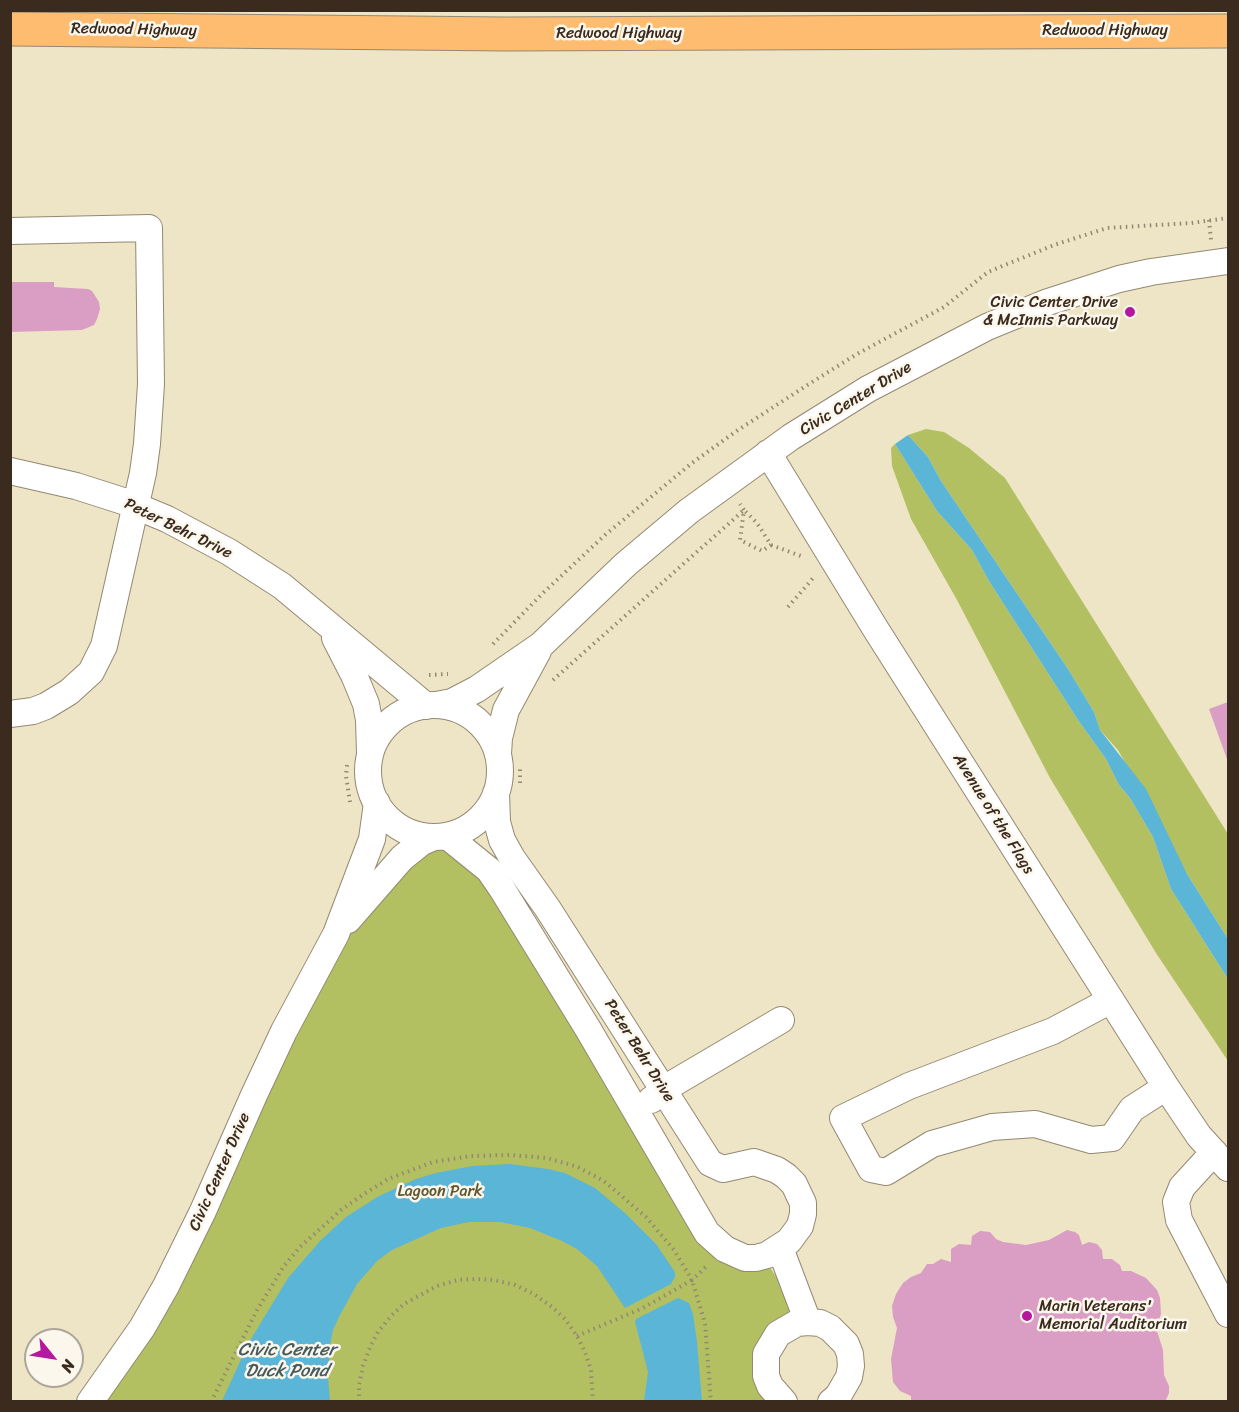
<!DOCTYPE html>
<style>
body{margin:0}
#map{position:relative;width:1239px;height:1412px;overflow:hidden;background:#ede5c6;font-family:Sriracha,sans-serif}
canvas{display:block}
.frame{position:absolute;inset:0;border:12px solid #3b2a1e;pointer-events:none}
.north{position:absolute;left:24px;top:1328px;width:60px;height:60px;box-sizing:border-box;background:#fbf7ec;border:2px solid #aea59a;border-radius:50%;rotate:120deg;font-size:16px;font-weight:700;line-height:24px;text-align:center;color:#3b2a1e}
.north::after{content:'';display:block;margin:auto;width:21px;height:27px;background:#b5179e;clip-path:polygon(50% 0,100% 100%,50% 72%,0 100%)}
</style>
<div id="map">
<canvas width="1239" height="1412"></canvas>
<div class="frame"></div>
<div class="north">N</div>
</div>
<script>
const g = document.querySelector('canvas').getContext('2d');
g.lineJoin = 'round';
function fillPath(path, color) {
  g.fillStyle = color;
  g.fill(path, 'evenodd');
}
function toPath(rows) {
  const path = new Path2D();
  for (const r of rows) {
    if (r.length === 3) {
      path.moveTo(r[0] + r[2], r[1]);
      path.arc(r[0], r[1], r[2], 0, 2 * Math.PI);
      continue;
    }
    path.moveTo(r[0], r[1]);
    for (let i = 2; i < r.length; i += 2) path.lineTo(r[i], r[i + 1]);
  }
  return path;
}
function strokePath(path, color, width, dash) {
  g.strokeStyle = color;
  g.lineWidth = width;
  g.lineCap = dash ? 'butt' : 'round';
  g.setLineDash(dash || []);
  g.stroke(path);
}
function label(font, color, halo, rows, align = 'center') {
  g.font = font + ' Sriracha,sans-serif';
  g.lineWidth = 5;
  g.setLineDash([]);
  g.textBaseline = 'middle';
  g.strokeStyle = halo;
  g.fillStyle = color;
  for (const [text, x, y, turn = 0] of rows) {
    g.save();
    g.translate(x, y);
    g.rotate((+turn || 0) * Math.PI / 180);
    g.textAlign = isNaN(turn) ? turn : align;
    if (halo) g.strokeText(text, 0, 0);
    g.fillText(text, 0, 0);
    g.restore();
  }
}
fillPath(toPath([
 [926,429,944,432,969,448,1005,478,1228,834,1228,939,1187,874,1118,750,1100,730,1094,712,1068,669,941,481,928,457,908,435],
 [895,444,937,511,972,550,989,581,1078,720,1106,759,1119,785,1130,798,1153,837,1171,889,1228,979,1228,1061,1156,953,1050,778,957,600,911,519,892,466,891,448],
 [422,842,462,847,707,1233,766,1262,808,1322,771,1343,784,1401,90,1402,127,1352,311,979]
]), '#b2c062');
fillPath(toPath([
 [908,435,928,457,941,481,1068,669,1094,712,1100,730,1146,789,1187,874,1228,939,1228,979,1171,889,1153,837,1130,798,1119,785,1106,759,1078,720,989,581,972,550,937,511,895,444],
 [510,1164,548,1169,565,1173,595,1188,626,1214,656,1244,675,1272,675,1277,671,1284,625,1308,597,1266,577,1249,562,1241,530,1228,500,1222,469,1222,441,1228,392,1250,377,1261,357,1284,340,1315,333,1330,330,1345,328,1378,330,1401,222,1401,248,1344,288,1278,321,1240,346,1217,379,1196,416,1179,436,1173,472,1166],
 [678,1298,689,1303,693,1314,697,1342,702,1401,644,1401,648,1372,635,1322,636,1319]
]), '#5ab5d7');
fillPath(toPath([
 [10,282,54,282,54,287,88,289,92,291,99,302,100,309,97,319,94,325,82,330,10,332],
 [1228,702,1228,762,1209,709],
 [1067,1230,1075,1232,1079,1235,1082,1245,1089,1242,1097,1244,1102,1250,1103,1259,1112,1259,1120,1265,1122,1271,1131,1271,1146,1278,1157,1290,1160,1298,1161,1314,1156,1328,1163,1350,1164,1375,1169,1386,1169,1393,1165,1402,911,1402,911,1396,900,1391,893,1382,891,1359,897,1328,893,1317,892,1306,896,1294,903,1283,911,1277,921,1273,927,1264,933,1264,941,1259,951,1262,951,1249,959,1244,971,1245,972,1236,980,1231,990,1232,996,1239,1003,1242,1026,1245,1049,1240]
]), '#da9dc3');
const minor = toPath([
 [10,231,149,228,151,384,147,444,143,473,104,646,91,672,69,692,46,706,33,711,10,714],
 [768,453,875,628,1166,1087,1199,1136,1228,1168],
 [10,471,76,486,126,502,167,519,229,552,282,586,426,706],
 [335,638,354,675,366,704,369,720,370,753],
 [436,705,452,702,477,689,541,645,626,564,689,511,791,437,868,389,987,327,1048,302,1119,279,1151,272,1228,261],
 [434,771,66],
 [498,754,499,738,506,710,538,651],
 [447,836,489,870,502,889,588,1029,707,1233,725,1249,745,1258,756,1258,767,1255,789,1241,800,1226,803,1214,803,1203,794,1184,786,1176,777,1170,754,1162,723,1169,710,1163,548,909,512,858,502,840,497,822,496,793],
 [348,920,402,858,422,842,434,837],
 [1111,1000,1053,1031,909,1086,843,1118,871,1169,886,1172,932,1144,992,1127,1035,1124,1091,1140,1112,1138,1132,1109,1166,1087],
 [651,1100,674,1083,781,1020],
 [1214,1152,1182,1187,1176,1202,1179,1220,1228,1314],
 [780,1248,808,1322],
 [90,1402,142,1328,166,1286,203,1211,254,1095,284,1031,336,934,372,839,377,803],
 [784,1402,770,1386,766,1376,766,1354,778,1334,797,1323,808,1322,820,1323,830,1328,846,1344,850,1354,851,1366,849,1377,838,1396,831,1402]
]);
const highway = toPath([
 [10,29,506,34,1228,31]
]);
strokePath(minor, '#948872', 28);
strokePath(highway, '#948872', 35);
strokePath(toPath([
 [1209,220,1211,240],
 [771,545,801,556],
 [788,607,814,577],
 [493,644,543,593,605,535,692,463,738,430,809,384,857,354,944,307,988,272,1054,245,1107,228,1191,223,1228,218],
 [429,675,448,674],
 [553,680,744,510,757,523,771,545,762,551,740,540,744,510,740,504],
 [347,765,346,776,350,802],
 [520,783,520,766],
 [577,1336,643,1308,692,1280,705,1323,711,1402],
 [211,1402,257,1310,284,1266,300,1247,341,1210,364,1194,388,1179,433,1162,471,1156,510,1155,547,1158,578,1167,604,1181,646,1217,674,1250,692,1280,708,1265],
 [359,1402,359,1385,363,1366,370,1347,378,1332,391,1316,404,1304,437,1286,458,1280,477,1279,494,1280,515,1285,534,1294,552,1307,565,1319,577,1336,585,1352,591,1370,593,1402]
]), '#948872', 4, [1.5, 4.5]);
strokePath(minor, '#fff', 26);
strokePath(highway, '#febc70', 33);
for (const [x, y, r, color] of [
 [1130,312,6,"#b5179e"],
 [1027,1316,6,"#b5179e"]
]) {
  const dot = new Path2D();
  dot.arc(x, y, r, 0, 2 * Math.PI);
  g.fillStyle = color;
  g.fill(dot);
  strokePath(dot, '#fbf7ec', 2);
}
label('16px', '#3b2a1e', '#fbf7ec', [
 ["Redwood Highway",134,30,1],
 ["Redwood Highway",1105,31],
 ["Redwood Highway",619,34],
 ["Civic Center Drive",856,399,-31],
 ["Peter Behr Drive",178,529,26],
 ["Avenue of the Flags",993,814,58],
 ["Peter Behr Drive",639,1051,58],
 ["Civic Center Drive",220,1172,-66]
]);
label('16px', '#3b2a1e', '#fbf7ec', [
 ["Civic Center Drive",1118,303],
 ["& McInnis Parkway",1118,321],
 ["Marin Veterans'",1039,1307,"left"],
 ["Memorial Auditorium",1039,1325,"left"]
], 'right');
label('16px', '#5f5732', '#fbf7ec', [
 ["Lagoon Park",440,1192]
]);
label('italic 18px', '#465b5f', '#fbf7ec', [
 ["Civic Center",287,1350],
 ["Duck Pond",287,1371]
]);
</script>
